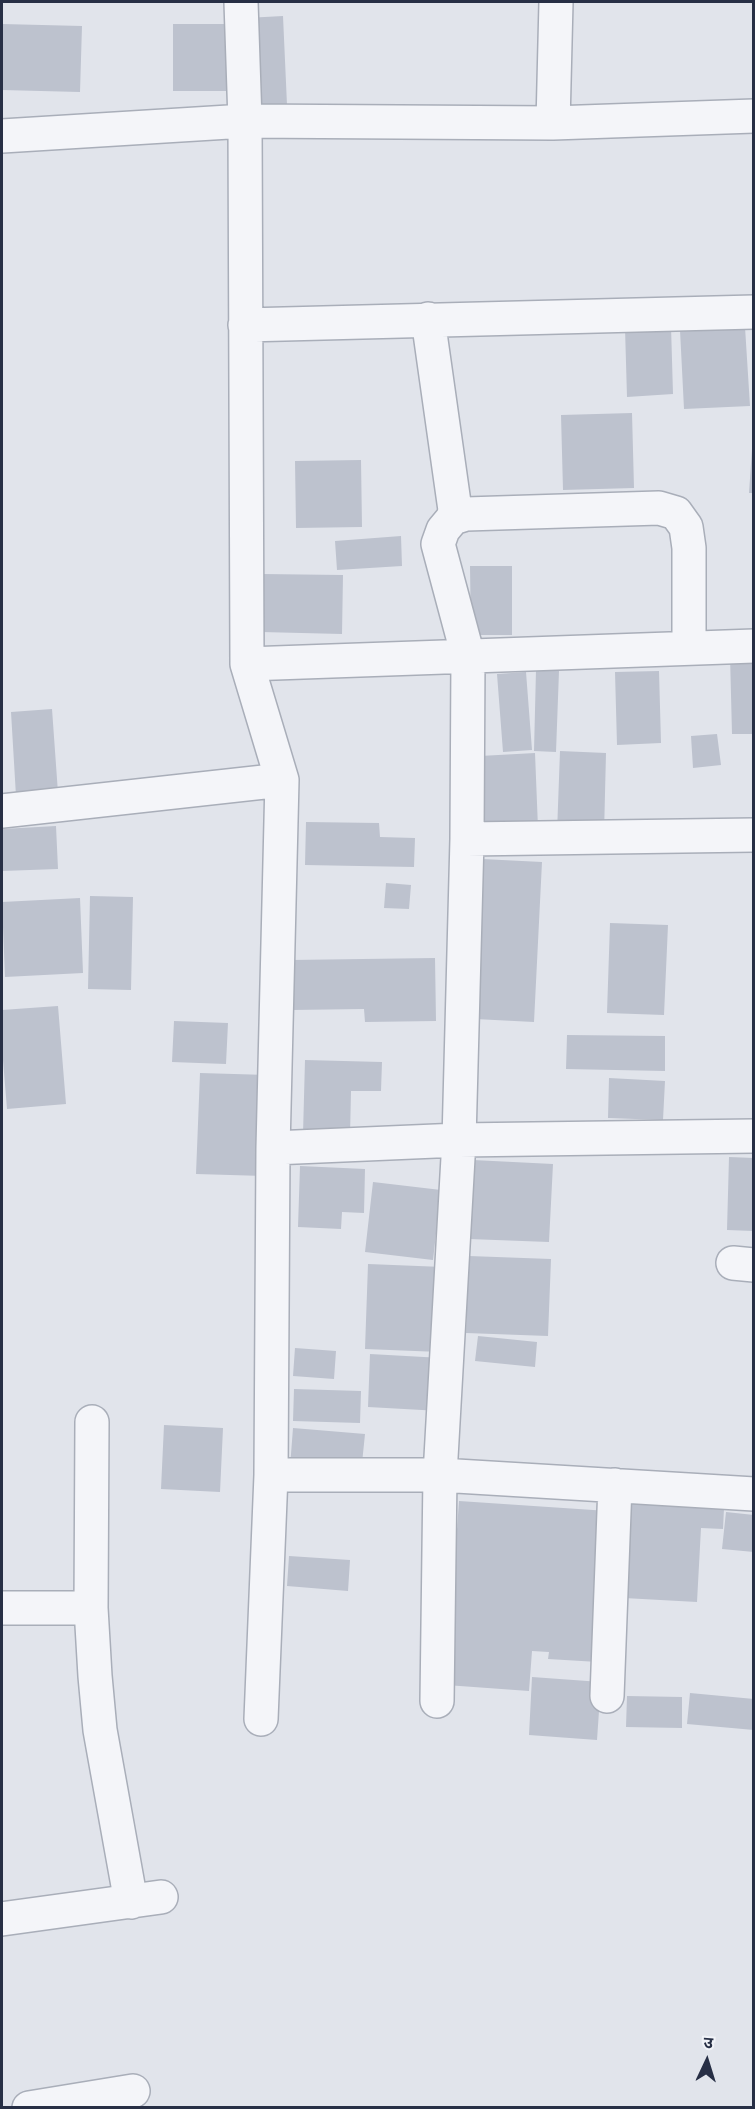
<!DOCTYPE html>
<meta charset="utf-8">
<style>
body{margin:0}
#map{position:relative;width:755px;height:2109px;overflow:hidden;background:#e1e4eb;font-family:Roboto,"Noto Sans Devanagari",sans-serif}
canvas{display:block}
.frame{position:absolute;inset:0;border:3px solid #272f45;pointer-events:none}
.north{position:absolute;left:677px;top:2031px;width:60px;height:60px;-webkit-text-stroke:4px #f1f3f8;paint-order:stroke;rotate:4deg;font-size:16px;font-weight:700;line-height:24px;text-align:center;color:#272f45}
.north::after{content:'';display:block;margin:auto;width:21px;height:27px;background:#272f45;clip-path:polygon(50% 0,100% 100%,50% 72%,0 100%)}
</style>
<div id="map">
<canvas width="755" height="2109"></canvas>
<div class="frame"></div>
<div class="north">उ</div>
</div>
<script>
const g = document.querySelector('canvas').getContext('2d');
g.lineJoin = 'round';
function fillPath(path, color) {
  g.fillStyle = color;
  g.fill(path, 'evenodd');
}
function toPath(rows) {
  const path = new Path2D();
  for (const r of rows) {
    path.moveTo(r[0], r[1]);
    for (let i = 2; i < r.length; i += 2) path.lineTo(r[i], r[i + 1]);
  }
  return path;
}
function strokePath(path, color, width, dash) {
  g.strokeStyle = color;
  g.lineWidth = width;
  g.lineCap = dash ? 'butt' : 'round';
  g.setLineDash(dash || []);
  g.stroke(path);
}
fillPath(toPath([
 [283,16,287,105,250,106,246,18],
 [2,24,82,26,80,92,2,90],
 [173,24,239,24,239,91,173,91],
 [671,326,673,394,627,397,625,328],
 [745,327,750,406,684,409,680,330],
 [632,413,634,488,563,490,561,415],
 [752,449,754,449,754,493,749,493],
 [361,460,362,527,296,528,295,461],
 [401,536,402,566,337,570,335,541],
 [470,566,512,566,512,635,471,635],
 [262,574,343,575,342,634,261,632],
 [730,655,754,655,754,734,732,734],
 [536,670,559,671,556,752,534,751],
 [659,671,661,743,617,745,615,672],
 [526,672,532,750,503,752,497,674],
 [52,709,58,793,16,796,11,712],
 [717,734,721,765,693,768,691,736],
 [560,751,606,753,604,834,557,833],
 [535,753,538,828,482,830,480,756],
 [306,822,379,823,380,837,415,838,414,867,305,865],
 [56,826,58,869,2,871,2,829],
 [482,859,542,862,534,1022,475,1019],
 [386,883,411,885,409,909,384,908],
 [90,896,133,897,131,990,88,989],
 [80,898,83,973,5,977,2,902],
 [610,923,668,925,664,1015,607,1013],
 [435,958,436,1021,365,1022,364,1009,292,1010,291,960],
 [58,1006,66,1104,7,1109,2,1048,2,1010],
 [174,1021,228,1023,226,1064,172,1062],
 [567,1035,665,1036,665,1071,566,1069],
 [305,1060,382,1062,381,1091,351,1091,350,1136,303,1134],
 [200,1073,268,1075,264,1176,196,1174],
 [609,1078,665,1081,663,1120,608,1118],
 [729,1157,754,1158,754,1231,727,1230],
 [473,1160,553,1164,549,1242,469,1239],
 [300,1166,365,1169,364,1213,342,1212,341,1229,298,1227],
 [373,1182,441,1190,433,1260,365,1252],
 [469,1256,551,1259,548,1336,466,1333],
 [368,1264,443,1267,440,1352,365,1349],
 [478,1336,537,1342,535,1367,475,1361],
 [295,1348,336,1351,334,1379,293,1376],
 [370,1354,442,1358,440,1411,368,1407],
 [294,1389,361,1391,360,1423,293,1421],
 [164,1425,223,1428,220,1492,161,1489],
 [293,1428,365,1434,361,1473,290,1467],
 [459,1501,608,1511,598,1662,548,1659,549,1652,532,1651,529,1691,446,1685],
 [630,1502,724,1508,723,1529,701,1528,697,1602,624,1598],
 [726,1512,754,1515,754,1552,722,1549],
 [289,1556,350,1560,348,1591,287,1586],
 [532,1677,601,1682,597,1740,529,1735],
 [690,1693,754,1699,754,1730,687,1724],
 [627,1696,682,1697,682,1728,626,1727]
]), '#bdc2ce');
const minor = toPath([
 [241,2,245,121,247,664,282,780,273,1148,271,1475,261,1719],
 [553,123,556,2],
 [2,136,245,121,553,123,754,116],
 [428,319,455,510,453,518],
 [245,325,754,312],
 [247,664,754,646],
 [2,811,282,780],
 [467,839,754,835],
 [273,1148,459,1140,754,1136],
 [733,1263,754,1265],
 [92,1422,91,1608,95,1676,100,1730,131,1902],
 [271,1475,440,1475,754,1494],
 [2,1608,91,1608],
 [607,1696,615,1485],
 [437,1701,440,1475,459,1140,467,839,468,656,438,544,443,530,453,518,466,514,659,508,676,513,686,527,689,548,689,648],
 [2,1919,161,1897],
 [29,2108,133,2091]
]);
strokePath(minor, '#a9aeb9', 36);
strokePath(minor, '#f4f5f9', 33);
</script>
